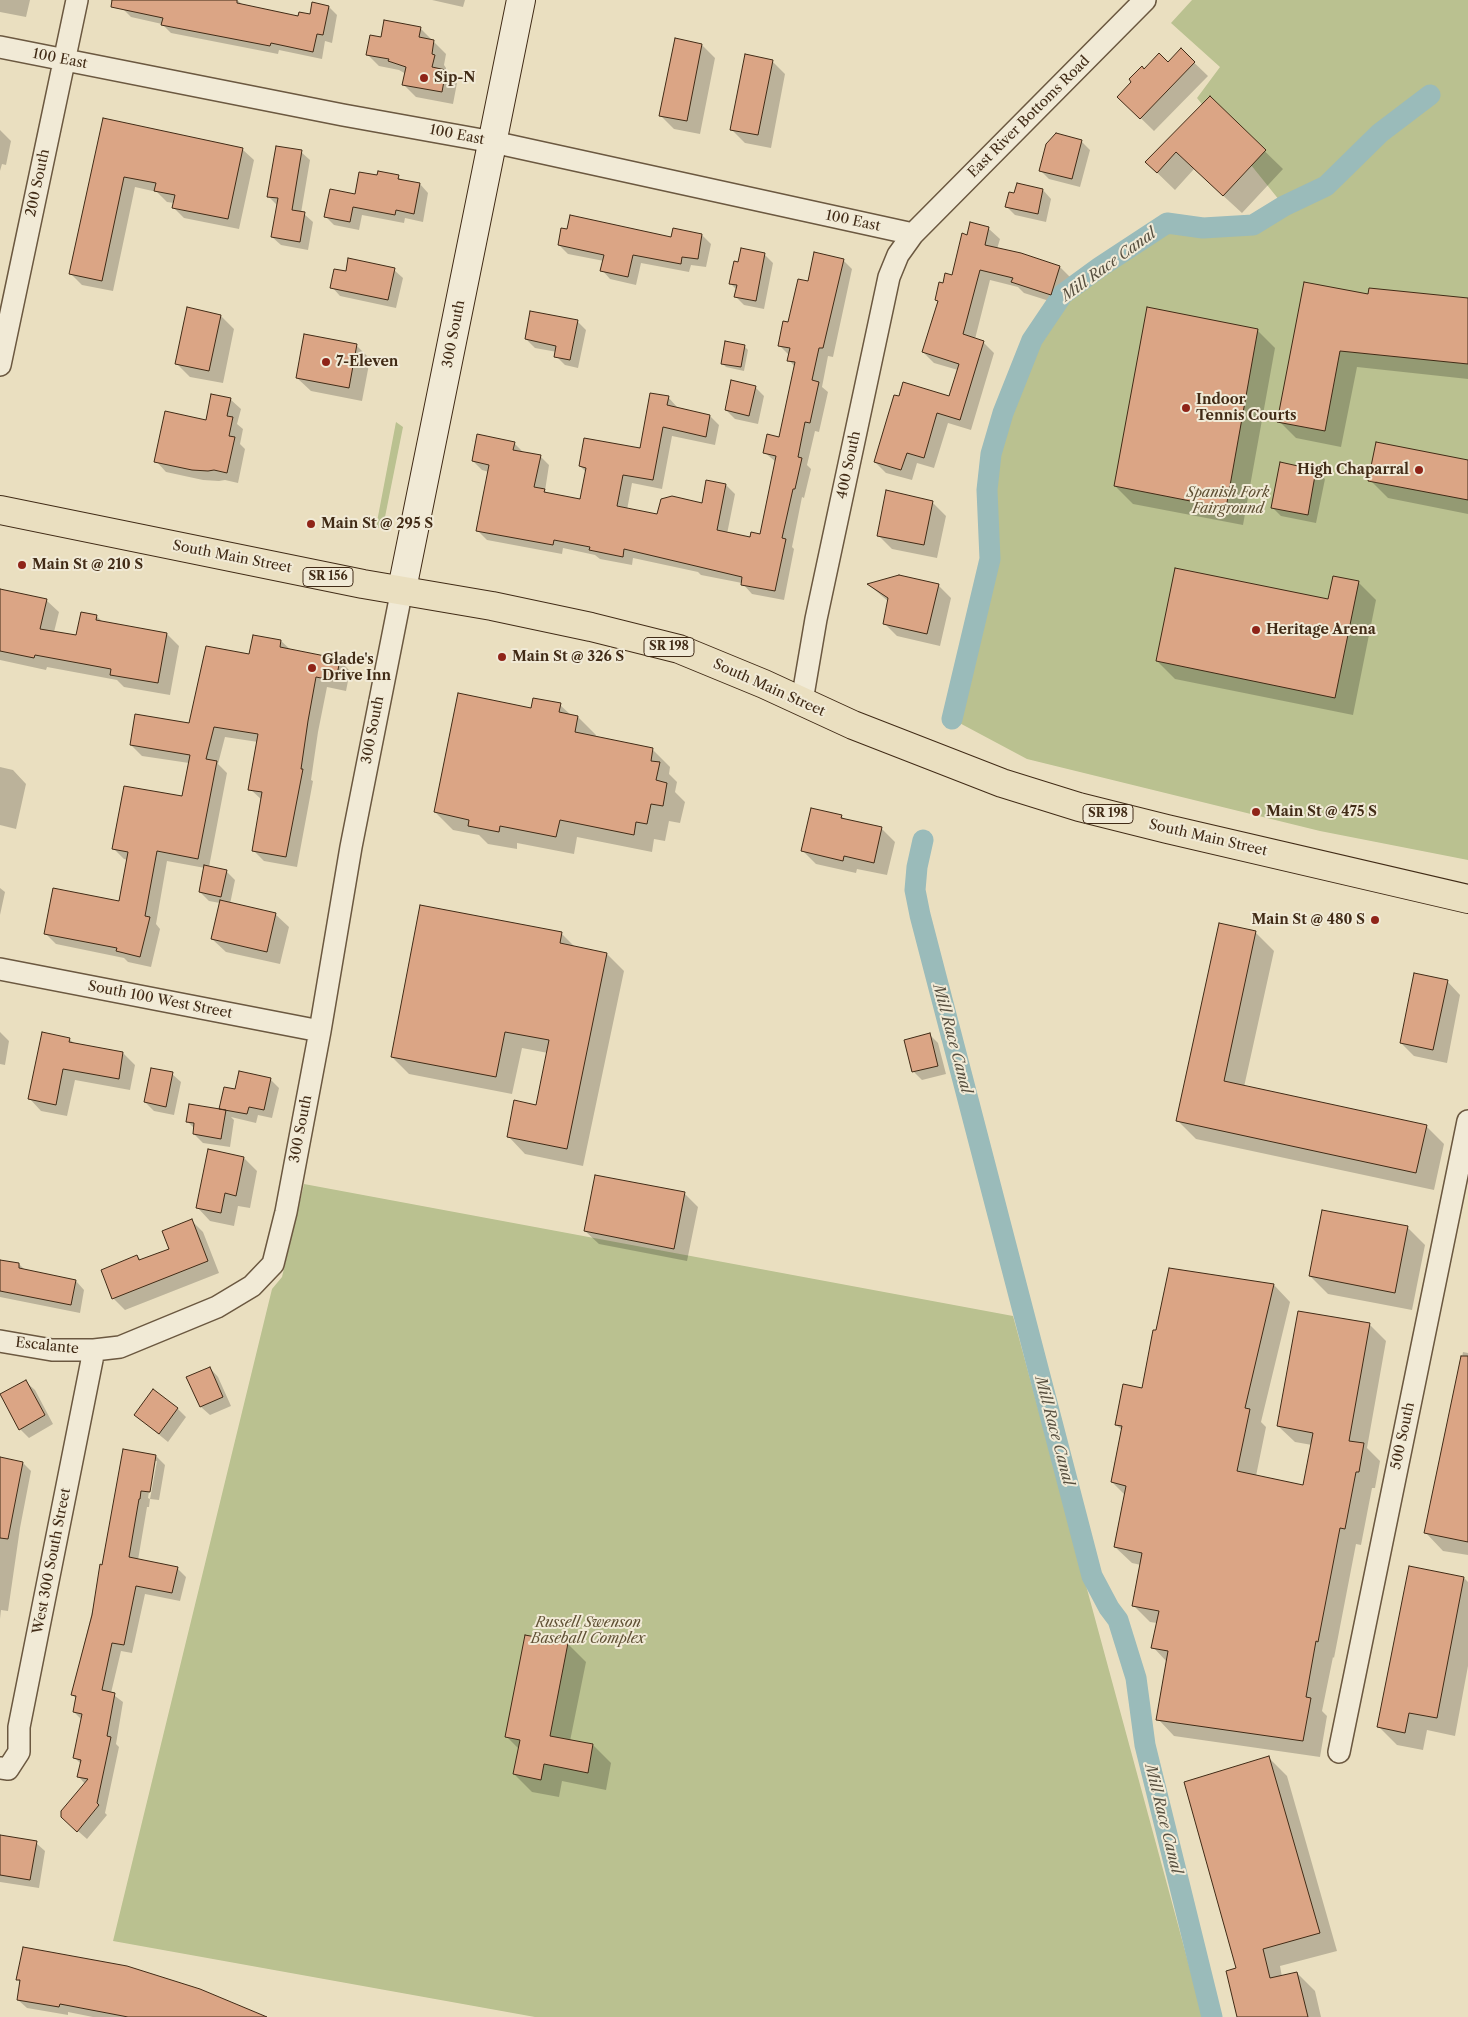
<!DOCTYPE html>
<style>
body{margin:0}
canvas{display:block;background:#eadfc0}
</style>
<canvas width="1468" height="2017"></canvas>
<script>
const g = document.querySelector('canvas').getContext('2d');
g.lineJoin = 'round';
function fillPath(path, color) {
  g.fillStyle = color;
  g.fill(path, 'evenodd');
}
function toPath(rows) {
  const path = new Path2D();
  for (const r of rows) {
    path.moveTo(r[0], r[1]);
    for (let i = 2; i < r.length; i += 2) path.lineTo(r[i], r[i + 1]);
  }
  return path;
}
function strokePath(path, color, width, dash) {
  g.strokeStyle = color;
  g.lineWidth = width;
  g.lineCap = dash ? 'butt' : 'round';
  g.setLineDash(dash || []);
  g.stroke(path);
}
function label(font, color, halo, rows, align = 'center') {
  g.font = font + ' "Libre Caslon Text",serif';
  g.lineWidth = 4;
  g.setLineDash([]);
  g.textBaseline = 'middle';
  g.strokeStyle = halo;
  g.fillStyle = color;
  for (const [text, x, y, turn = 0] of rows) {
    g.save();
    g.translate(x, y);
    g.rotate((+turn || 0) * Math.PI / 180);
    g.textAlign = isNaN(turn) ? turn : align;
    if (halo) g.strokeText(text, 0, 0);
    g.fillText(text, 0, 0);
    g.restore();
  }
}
fillPath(toPath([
 [1192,0,1468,0,1468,860,1320,831,1027,759,952,719,990,559,987,490,991,454,1003,413,1032,340,1063,294,1100,267,1167,223,1203,228,1253,225,1284,206,1197,98,1220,67,1171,23],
 [396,422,403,427,383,527,379,528,376,527],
 [304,1184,1013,1316,1203,2017,535,2017,113,1941,272,1289,282,1277]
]), '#bac190');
fillPath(toPath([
 [0,0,30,0,26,17,0,12],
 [124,0,237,0,243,5,299,17,311,16,313,4,329,7,337,15,332,43,325,41,322,59,279,50,278,54,171,33,162,24,131,17,123,9],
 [432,0,465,0,463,7],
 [420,28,446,54,444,65,446,68,446,71,457,83,453,104,416,97,404,85,406,74,399,70,379,66,367,54,382,39],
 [702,45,715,58,700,134,674,129,661,116],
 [1181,50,1208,76,1154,131,1119,97,1144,71,1168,64],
 [772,61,785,74,771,148,745,143,731,129],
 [1210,98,1283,169,1242,213,1194,169,1175,190,1146,162],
 [104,119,242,149,254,160,239,229,184,218,173,207,174,203,167,202,157,192,135,187,113,291,82,285,70,273],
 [0,130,11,141,6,165,2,164,0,171],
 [1081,141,1090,150,1080,187,1049,179,1040,170],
 [301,152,310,160,301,213,304,214,313,222,308,250,281,245,272,237,278,206,268,196],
 [378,177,398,177,403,181,420,184,428,193,423,222,405,218,404,223,362,215,359,230,334,225,326,217,356,195],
 [1043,190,1051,199,1046,222,1015,215,1006,206,1015,194],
 [971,224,989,229,1000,239,997,249,1060,267,1070,277,1062,305,1024,293,1018,287,990,280,975,339,983,342,994,353,971,430,948,423,934,468,917,463,912,480,886,473,875,462,950,398,958,370,934,363,923,352,939,302,936,300,944,284,952,276],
 [674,230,702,235,711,244,706,267,691,265,689,272,641,263,636,285,610,279,602,270,604,261,568,254,559,245,672,238],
 [764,254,773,263,764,309,744,305,736,297,737,290,731,284,739,264],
 [843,260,852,269,833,357,828,356,822,387,828,392,819,432,815,431,807,465,811,469,804,498,802,497,792,547,794,549,784,600,752,594,742,583,701,575,698,572,633,558,632,565,600,559,595,555,563,548,562,554,487,540,478,531,489,472,482,470,473,461,514,443,524,453,540,456,549,465,545,491,548,494,581,500,586,472,580,466,641,449,668,397,677,407,677,409,710,416,719,425,715,445,672,436,662,489,632,483,627,510,658,516,703,504,726,485,735,494,727,534,751,539,761,535,776,462,764,452,780,439,795,367,789,360,789,355,779,345,809,282],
 [394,270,403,278,396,308,340,296,332,287,347,273],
 [1369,296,1468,299,1468,379,1357,367,1341,447,1296,438,1279,421],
 [221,316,234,329,223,383,190,377,176,363],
 [577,321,586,330,578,368,565,365,556,356,557,352,535,348,526,339],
 [1257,330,1275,348,1243,525,1133,504,1115,486],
 [305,336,357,346,370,359,362,401,311,391,297,378],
 [744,346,748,350,744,371,726,367,722,363],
 [755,387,764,396,758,424,735,419,726,410],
 [230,399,241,409,237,424,243,429,240,444,245,449,238,483,225,480,219,481,203,480,166,472,156,461,207,422],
 [1468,461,1468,514,1388,498,1370,480],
 [1316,471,1325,479,1316,523,1281,516,1272,507],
 [932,502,946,516,937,558,892,549,879,536],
 [1358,582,1376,600,1353,715,1175,679,1157,661,1329,601],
 [869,585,938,585,951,598,940,646,897,636,884,623,889,602],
 [0,590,46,600,59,612,54,632,77,637,96,616,103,622,167,634,179,646,170,695,124,687,117,680,47,667,46,670,0,660],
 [281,641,291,650,340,661,350,671,346,691,327,687,318,732,311,780,313,781,297,867,264,861,253,850,262,800,250,789,258,742,225,737,218,764,227,773,209,867,226,871,235,880,230,904,275,914,289,927,280,964,226,952,212,939,220,903,209,901,200,892,205,868,167,861,156,924,160,929,151,967,128,962,124,958,56,944,46,934,120,902,128,860,124,859,113,848,183,798,189,763,142,756,131,745,190,724,250,656],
 [560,705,572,716,578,717,596,735,595,737,652,749,670,767,669,774,677,782,675,792,685,802,680,823,669,821,665,841,654,839,652,852,577,837,574,854,517,843,517,849,488,844,479,835,453,830,435,812,532,710],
 [0,767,13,770,26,784,16,829,0,825],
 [841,816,846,820,881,828,895,842,887,875,857,869,856,873,816,864,803,851],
 [0,888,5,892,0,915],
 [1220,925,1256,933,1274,951,1244,1087,1426,1126,1444,1144,1434,1190,1196,1139,1178,1121],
 [562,934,576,948,607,954,624,971,583,1166,525,1154,508,1136,537,1106,548,1053,522,1048,512,1094,409,1074,392,1057],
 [1447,981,1460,995,1447,1063,1414,1056,1401,1043],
 [0,1032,9,1041,5,1065,0,1064],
 [930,1035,938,1043,946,1074,922,1080,913,1071],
 [69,1039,75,1044,123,1053,135,1065,130,1090,75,1080,67,1116,41,1111,30,1099],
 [172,1074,181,1082,174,1115,154,1111,145,1102],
 [270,1079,279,1088,272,1118,258,1115,256,1123,231,1117,234,1120,230,1147,203,1143,194,1134,195,1129,188,1122,224,1111,236,1090],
 [244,1158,257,1171,250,1208,238,1206,234,1226,210,1221,197,1207],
 [684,1193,698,1207,687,1261,599,1244,585,1231],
 [192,1221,203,1232,219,1273,125,1310,113,1298,137,1256,141,1260,170,1249],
 [1407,1227,1425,1245,1412,1310,1328,1294,1310,1276],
 [0,1261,19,1264,26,1271,76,1281,84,1290,80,1313,0,1297],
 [1274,1285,1290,1302,1261,1422,1266,1427,1256,1476,1304,1486,1312,1445,1295,1442,1278,1426,1369,1324,1386,1341,1367,1448,1380,1461,1375,1488,1372,1488,1361,1545,1356,1544,1334,1658,1333,1657,1322,1711,1327,1716,1320,1757,1174,1736,1158,1719,1167,1662,1153,1647,1157,1623,1150,1622,1133,1605,1141,1565,1132,1563,1115,1547,1125,1495,1112,1482,1122,1430,1116,1425,1143,1389],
 [1463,1352,1468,1353,1468,1555,1443,1551,1426,1533],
 [210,1368,218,1377,231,1406,210,1415,201,1407],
 [26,1382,35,1390,53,1424,29,1438,20,1429],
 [177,1408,186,1417,168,1442,135,1415],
 [124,1450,156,1456,165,1465,159,1500,150,1499,149,1507,147,1507,138,1560,177,1568,186,1577,180,1601,145,1594,132,1653,121,1651,111,1693,123,1702,116,1744,119,1747,105,1813,107,1815,87,1839,71,1825,85,1784,79,1777,81,1764,75,1758,82,1720,74,1712,77,1699,72,1695,103,1566],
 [154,1461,157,1461,150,1499,148,1498],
 [0,1462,23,1463,31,1471,20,1528,8,1611,1,1610,0,1619],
 [1464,1578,1468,1582,1468,1666,1455,1736,1427,1730,1423,1750,1397,1745,1379,1727],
 [568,1644,586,1662,570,1741,593,1745,611,1763,606,1790,562,1781,559,1797,532,1792,514,1774,519,1749,506,1736],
 [1269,1758,1287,1776,1337,1951,1280,1966,1282,1977,1297,1973,1315,1991,1321,2017,1239,2017,1238,1969],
 [0,1836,36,1843,45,1851,39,1888,0,1882],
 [17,1979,251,2017,93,2017,68,2012,68,2015,27,2008,18,2000,21,1983]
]), '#0003');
strokePath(toPath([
 [952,719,990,559,987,490,991,454,1003,413,1032,340,1063,294,1100,267,1167,223,1203,228,1253,225,1284,206,1326,186,1380,133,1430,95],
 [923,840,917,867,915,890,920,915,1092,1576,1109,1608,1118,1620,1136,1678,1145,1745,1212,2017]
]), '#9abbba', 21);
const building = toPath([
 [112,0,237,0,237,3,298,16,299,12,310,14,312,2,329,6,323,35,317,34,313,52,271,43,270,46,161,25,163,18,111,7,112,0],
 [384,20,421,27,419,37,434,40,432,54,435,55,432,67,446,70,442,92,402,85,406,67,388,61,389,59,366,55,370,35,381,37,384,20],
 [675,38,702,44,687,121,659,116,675,38],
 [1181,48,1195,62,1140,119,1117,97,1131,82,1129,79,1142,66,1144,69,1159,53,1168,62,1181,48],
 [745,54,773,60,758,135,730,130,745,54],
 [1210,96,1266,150,1223,196,1176,152,1157,173,1145,162,1210,96],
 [103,118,243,148,228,219,172,208,175,195,154,191,156,183,124,177,102,281,69,274,103,118],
 [1056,133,1082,140,1072,179,1039,171,1046,144,1056,133],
 [276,146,302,150,292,210,305,212,300,242,271,237,278,198,267,197,276,146],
 [378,171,399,175,398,179,420,183,414,214,396,210,395,215,353,207,350,222,324,217,330,189,355,194,359,172,377,175,378,171],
 [1017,183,1043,189,1038,214,1005,207,1009,192,1014,193,1017,183],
 [570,215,671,237,673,228,702,234,698,259,682,257,681,264,633,255,628,277,600,271,604,255,558,245,561,228,567,229,570,215],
 [970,222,989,227,985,245,1021,253,1060,266,1051,295,1011,282,1013,278,980,270,963,334,984,341,960,420,937,413,924,458,907,453,901,470,874,462,894,395,899,396,903,382,949,396,959,364,922,352,938,301,935,300,939,282,943,283,945,273,952,275,962,233,967,235,970,222],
 [741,248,765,253,756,301,734,297,737,285,729,284,734,261,738,262,741,248],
 [814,252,844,259,823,348,819,348,812,380,819,382,810,423,805,422,798,457,802,458,795,489,793,489,782,538,786,539,775,591,741,585,742,577,624,549,623,557,589,550,590,547,554,540,553,545,476,531,489,465,472,461,477,434,515,442,513,450,541,455,534,487,545,489,544,492,580,499,586,468,579,466,584,438,640,448,650,393,669,396,667,405,710,415,706,437,663,427,653,480,623,475,617,506,657,514,661,499,672,496,702,503,706,480,726,484,717,530,750,537,751,532,760,534,776,456,763,453,767,434,779,437,795,362,787,361,790,348,778,346,783,321,788,322,798,279,808,281,814,252],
 [348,258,395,268,388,300,330,288,334,269,346,271,348,258],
 [1304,282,1368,294,1369,288,1468,298,1468,364,1340,351,1325,431,1277,422,1304,282],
 [187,307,221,315,209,371,175,364,187,307],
 [1147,307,1258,329,1226,508,1114,486,1147,307],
 [530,311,578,320,570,360,554,357,556,346,525,339,530,311],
 [304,334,357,344,349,388,296,378,304,334],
 [725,341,745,345,741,367,721,364,725,341],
 [731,380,756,386,749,416,725,410,731,380],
 [211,394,231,398,227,416,233,417,229,436,235,437,227,473,214,470,208,471,192,470,154,462,165,411,206,420,211,394],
 [1376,442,1468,460,1468,500,1368,481,1376,442],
 [1280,462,1316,470,1308,515,1271,508,1280,462],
 [886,490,933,501,924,545,877,536,886,490],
 [1175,568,1328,599,1333,576,1359,581,1335,698,1156,661,1175,568],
 [899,575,939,584,927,634,883,624,888,598,867,584,899,575],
 [0,589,47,599,40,629,76,635,81,612,97,615,96,620,167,633,158,683,110,675,111,669,35,655,34,658,0,651,0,589],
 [253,635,281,640,280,647,340,659,336,681,316,677,308,721,301,769,303,769,286,857,252,851,262,792,248,790,258,734,214,727,206,759,217,761,198,859,157,851,145,916,150,917,140,957,116,951,117,948,44,934,53,888,119,901,128,852,112,849,124,786,182,796,190,755,130,745,135,714,189,723,206,646,249,654,253,635],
 [458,693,531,708,533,698,561,703,559,712,578,716,575,732,653,748,651,761,660,762,656,780,667,783,663,806,651,804,647,824,636,822,634,835,560,820,556,837,500,826,499,832,468,826,469,820,434,812,458,693],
 [811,808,842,815,841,818,882,827,874,863,844,856,843,861,801,851,811,808],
 [204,865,227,870,221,897,199,892,204,865],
 [220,900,276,913,267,952,211,939,220,900],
 [420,905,562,932,560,943,607,953,567,1149,507,1137,514,1100,536,1105,549,1040,505,1032,496,1077,391,1057,420,905],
 [1219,923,1256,931,1224,1081,1427,1125,1416,1173,1176,1121,1219,923],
 [1414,973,1448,980,1433,1050,1400,1043,1414,973],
 [42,1032,70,1038,69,1042,123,1052,119,1079,63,1069,56,1105,28,1099,42,1032],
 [930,1033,938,1066,912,1072,904,1040,930,1033],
 [151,1068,173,1072,166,1107,144,1102,151,1068],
 [239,1071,271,1078,264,1110,249,1107,247,1114,219,1109,224,1087,235,1089,239,1071],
 [189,1104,226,1110,221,1139,193,1134,194,1123,186,1122,189,1104],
 [208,1149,244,1157,236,1196,225,1193,221,1213,196,1208,208,1149],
 [595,1175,685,1192,674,1249,584,1231,595,1175],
 [1322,1210,1408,1226,1395,1293,1309,1276,1322,1210],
 [192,1219,208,1261,112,1299,101,1270,137,1255,139,1260,169,1249,162,1231,192,1219],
 [0,1260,19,1263,19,1268,76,1280,71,1305,0,1291,0,1260],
 [1169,1268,1274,1284,1245,1408,1250,1409,1237,1471,1303,1485,1313,1433,1277,1426,1298,1311,1370,1323,1349,1441,1364,1443,1359,1472,1356,1472,1345,1529,1340,1528,1318,1642,1316,1641,1306,1697,1311,1698,1303,1741,1156,1720,1168,1651,1151,1648,1159,1611,1132,1606,1142,1553,1114,1547,1126,1486,1111,1482,1122,1426,1115,1425,1123,1384,1142,1388,1153,1330,1156,1330,1169,1268],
 [1461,1356,1468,1356,1468,1542,1424,1533,1461,1356],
 [210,1367,223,1397,200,1407,186,1377,210,1367],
 [26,1380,45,1415,19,1430,0,1394,26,1380],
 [153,1389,178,1408,159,1434,134,1415,153,1389],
 [123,1449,156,1455,150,1492,141,1491,140,1499,139,1499,129,1557,178,1567,172,1593,136,1586,124,1645,112,1643,102,1690,115,1693,107,1736,111,1737,97,1803,99,1805,77,1832,61,1817,61,1811,88,1779,77,1777,81,1760,73,1758,82,1714,73,1712,76,1696,71,1695,92,1615,100,1564,102,1565,123,1449],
 [0,1457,23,1462,8,1539,0,1538,0,1457],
 [1409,1566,1464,1577,1437,1718,1409,1713,1405,1733,1377,1727,1409,1566],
 [525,1635,568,1643,550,1736,593,1744,588,1773,544,1764,541,1780,513,1774,520,1740,505,1737,525,1635],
 [1269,1756,1320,1933,1263,1949,1270,1978,1297,1972,1308,2017,1237,2017,1226,1971,1236,1968,1184,1782,1269,1756],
 [0,1835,37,1841,30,1880,0,1875,0,1835],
 [23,1947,127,1966,200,1989,267,2017,128,2017,60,2004,59,2007,17,2000,20,1980,16,1980,23,1947]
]);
fillPath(building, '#dba585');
strokePath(building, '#412b16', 1);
const minor = toPath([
 [0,47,343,115,493,142,913,234],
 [0,365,77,0],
 [802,701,816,619,889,277,898,255,913,234,1145,0],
 [0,969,320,1031],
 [0,1341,52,1350,94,1350,120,1347,217,1307,252,1286,273,1264,286,1212,320,1031,351,847,402,589],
 [1339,1752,1468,1121],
 [0,1768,8,1769,19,1752,19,1727,94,1350]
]);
const secondary = toPath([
 [402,589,521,0]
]);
const primary = toPath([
 [0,510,363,584,492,606,591,627,679,649,764,684,853,725,1002,783,1079,807,1167,829,1468,899]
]);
strokePath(minor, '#6b5840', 24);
strokePath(secondary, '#412b16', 30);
strokePath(primary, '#412b16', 30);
strokePath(minor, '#f1ead6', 21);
strokePath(secondary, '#f1ead6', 28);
strokePath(primary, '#eadfc0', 28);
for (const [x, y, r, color] of [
 [424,78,5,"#8f2418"],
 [326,362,5,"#8f2418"],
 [1186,408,5,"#8f2418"],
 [1419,470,5,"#8f2418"],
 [311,524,5,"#8f2418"],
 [22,565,5,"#8f2418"],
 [1256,630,5,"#8f2418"],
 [502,657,5,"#8f2418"],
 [312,668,5,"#8f2418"],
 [1256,812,5,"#8f2418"],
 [1375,920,5,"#8f2418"]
]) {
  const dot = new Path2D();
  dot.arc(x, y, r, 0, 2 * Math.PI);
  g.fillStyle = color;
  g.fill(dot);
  strokePath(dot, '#f1ead6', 2);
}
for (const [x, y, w] of [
 [328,577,50],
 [669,647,50],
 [1108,814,50]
]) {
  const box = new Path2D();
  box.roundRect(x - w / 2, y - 9.5, w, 19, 4);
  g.fillStyle = '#f1ead6';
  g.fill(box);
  strokePath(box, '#412b16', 1);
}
label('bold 12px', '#412b16', null, [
 ["SR 156",328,577],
 ["SR 198",669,647],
 ["SR 198",1108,814]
]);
label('14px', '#412b16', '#f1ead6', [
 ["100 East",60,59,11],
 ["East River Bottoms Road",1029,117,-45],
 ["100 East",457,135,11],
 ["200 South",38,183,-78],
 ["100 East",853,221,12],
 ["300 South",454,334,-79],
 ["400 South",849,465,-78],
 ["South Main Street",232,557,11],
 ["South Main Street",769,688,24],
 ["300 South",373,730,-79],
 ["South Main Street",1208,838,13],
 ["South 100 West Street",160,1000,11],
 ["300 South",301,1129,-79],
 ["Escalante",47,1346,6],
 ["500 South",1403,1436,-78],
 ["West 300 South Street",52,1561,-79]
]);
label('bold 14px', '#412b16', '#f1ead6', [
 ["Sip-N",434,78],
 ["7-Eleven",336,362],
 ["Indoor",1196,400],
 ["Tennis Courts",1196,416],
 ["High Chaparral",1409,470,"right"],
 ["Main St @ 295 S",321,524],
 ["Main St @ 210 S",32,565],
 ["Heritage Arena",1266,630],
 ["Main St @ 326 S",512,657],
 ["Glade's",322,660],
 ["Drive Inn",322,676],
 ["Main St @ 475 S",1266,812],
 ["Main St @ 480 S",1365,920,"right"]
], 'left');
label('italic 14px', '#5f5034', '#f1ead6', [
 ["Spanish Fork",1228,493],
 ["Fairground",1228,509],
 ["Russell Swenson",588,1623],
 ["Baseball Complex",588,1639]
]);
label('italic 15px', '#574f3f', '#f1ead6', [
 ["Mill Race Canal",1109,265,-36],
 ["Mill Race Canal",952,1039,75],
 ["Mill Race Canal",1054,1431,75],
 ["Mill Race Canal",1163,1819,76]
]);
</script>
